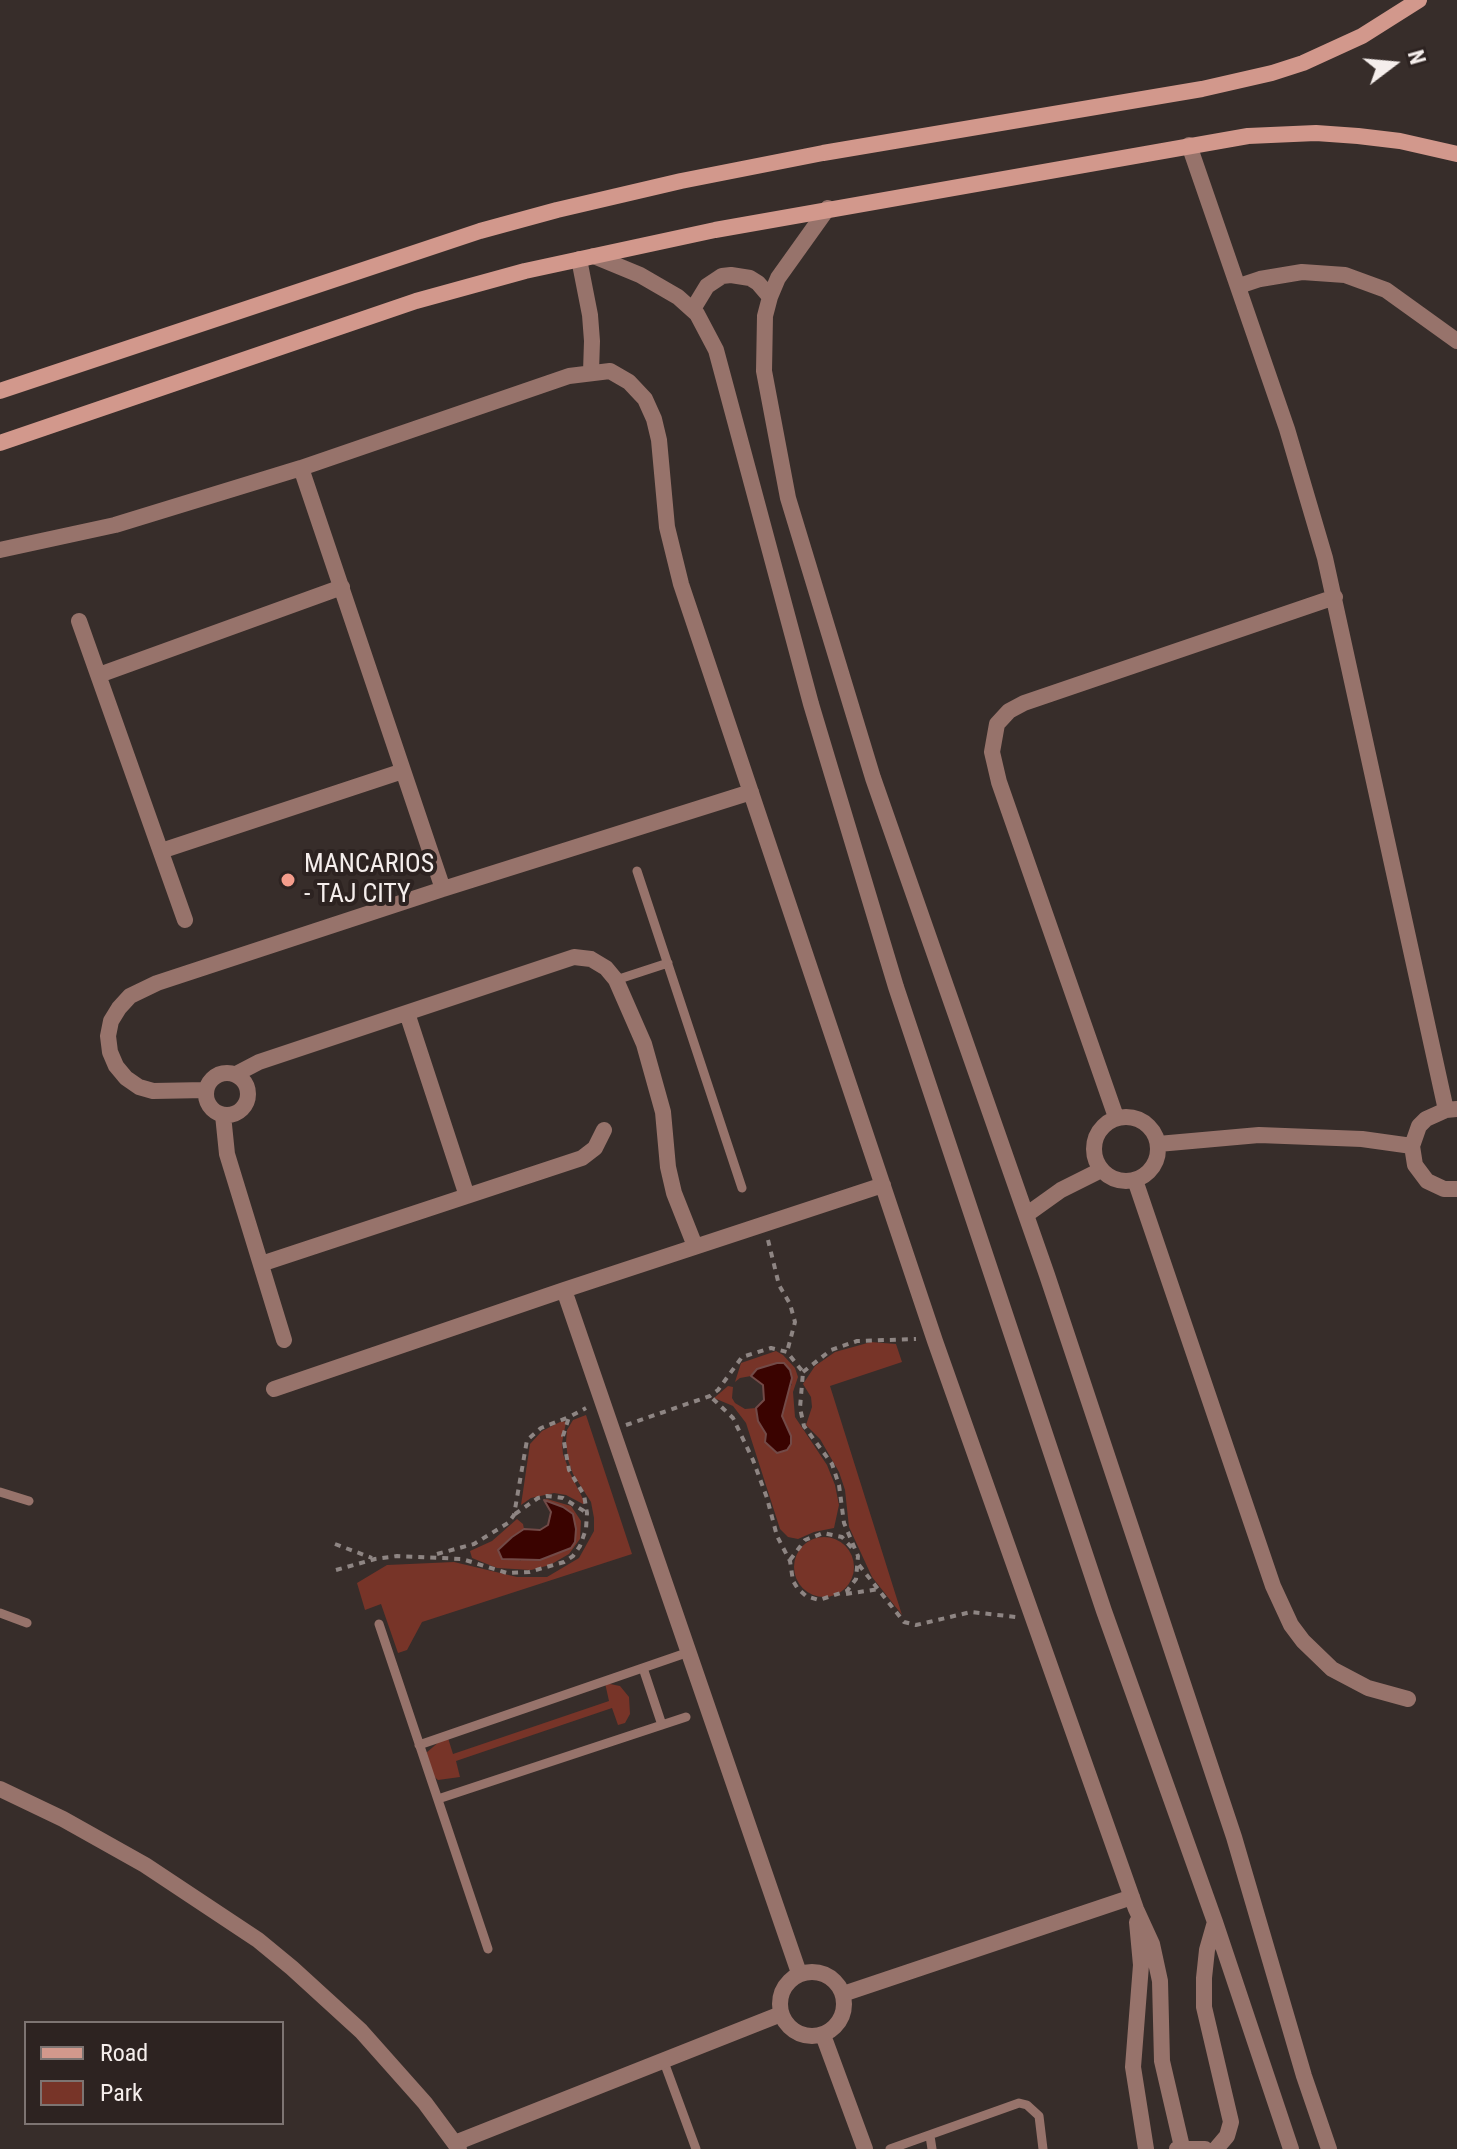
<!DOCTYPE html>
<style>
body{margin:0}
#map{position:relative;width:1457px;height:2149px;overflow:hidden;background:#372d2a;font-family:"Roboto Condensed",sans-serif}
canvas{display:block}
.legend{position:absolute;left:24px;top:2021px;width:260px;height:104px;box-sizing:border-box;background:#2d2321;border:2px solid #7d7472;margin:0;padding:10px 14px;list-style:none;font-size:24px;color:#f5eeec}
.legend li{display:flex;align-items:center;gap:16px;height:40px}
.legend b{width:40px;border:2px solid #7d7472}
.north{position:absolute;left:1353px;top:24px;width:80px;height:80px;-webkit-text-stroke:6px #2d2321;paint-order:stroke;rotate:74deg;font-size:22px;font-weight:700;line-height:32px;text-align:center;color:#f5eeec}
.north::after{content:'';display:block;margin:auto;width:28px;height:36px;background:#f5eeec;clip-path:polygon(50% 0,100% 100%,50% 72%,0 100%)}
</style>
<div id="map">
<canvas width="1457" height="2149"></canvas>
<ul class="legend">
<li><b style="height:10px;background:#d2988c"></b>Road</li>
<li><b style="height:22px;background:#773428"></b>Park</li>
</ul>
<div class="north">N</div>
</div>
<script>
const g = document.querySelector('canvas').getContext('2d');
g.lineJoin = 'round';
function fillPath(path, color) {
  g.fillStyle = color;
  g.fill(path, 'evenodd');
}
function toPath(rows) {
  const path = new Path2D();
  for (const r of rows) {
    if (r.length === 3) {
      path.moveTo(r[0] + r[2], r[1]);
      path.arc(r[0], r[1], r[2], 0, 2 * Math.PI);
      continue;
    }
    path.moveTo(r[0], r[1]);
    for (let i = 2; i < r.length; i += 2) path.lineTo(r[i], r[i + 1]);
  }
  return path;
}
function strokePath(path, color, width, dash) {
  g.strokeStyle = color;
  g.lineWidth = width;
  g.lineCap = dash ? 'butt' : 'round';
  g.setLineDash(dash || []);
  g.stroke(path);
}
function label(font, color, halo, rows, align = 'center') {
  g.font = font + ' "Roboto Condensed",sans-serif';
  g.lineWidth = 8;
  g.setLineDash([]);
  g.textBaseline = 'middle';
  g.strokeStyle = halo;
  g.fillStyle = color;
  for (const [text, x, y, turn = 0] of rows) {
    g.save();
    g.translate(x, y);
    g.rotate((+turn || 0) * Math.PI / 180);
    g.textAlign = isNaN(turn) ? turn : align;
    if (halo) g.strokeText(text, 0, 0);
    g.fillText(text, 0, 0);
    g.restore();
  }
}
fillPath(toPath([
 [871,1342,896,1344,902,1362,830,1386,902,1615,872,1577,849,1527,845,1490,839,1472,820,1439,806,1425,812,1407,811,1397,803,1384,815,1366,835,1352],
 [776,1351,783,1355,795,1368,798,1377,793,1392,795,1417,827,1465,835,1485,839,1505,834,1528,814,1532,798,1539,788,1537,780,1529,746,1423,733,1406,714,1398,728,1386,733,1387,732,1398,735,1403,745,1409,756,1408,758,1421,766,1434,766,1442,791,1436,782,1416,785,1397,792,1384,757,1369,751,1376,740,1378,735,1382,741,1363],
 [586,1415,632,1554,422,1622,407,1650,398,1653,381,1604,365,1610,357,1583,387,1565,454,1562,517,1577,547,1577,579,1558,594,1531,594,1518,591,1502,573,1474,568,1460,566,1442,567,1430,573,1420],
 [562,1421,566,1422,562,1443,563,1454,570,1473,585,1503,583,1504,566,1495,554,1493,531,1498,521,1505,530,1444,542,1431],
 [547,1499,571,1506,581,1521,580,1539,569,1554,550,1565,531,1570,497,1568,472,1558,470,1551,492,1541,517,1519,523,1524,524,1529,512,1537,520,1561,563,1507,544,1500],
 [824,1567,30],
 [605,1683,620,1686,629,1697,630,1714,625,1723,618,1725,612,1708,456,1761,460,1777,438,1780,431,1774,426,1753,440,1741,448,1738,453,1754,609,1701]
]), '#773428');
const water = toPath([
 [777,1363,784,1363,790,1370,792,1378,782,1416,791,1436,791,1444,787,1450,777,1453,765,1442,766,1434,758,1421,756,1408,764,1400,763,1385,751,1376,757,1369,777,1363],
 [544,1500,563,1507,573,1514,576,1529,575,1542,571,1548,540,1560,502,1559,498,1550,512,1537,524,1529,540,1530,548,1525,551,1512,544,1500]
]);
fillPath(water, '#3a0300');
strokePath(water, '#724a47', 2);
strokePath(toPath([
 [768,1240,779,1285,790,1304,795,1322,787,1352],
 [803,1372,831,1350,857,1341,916,1339],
 [626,1425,710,1396,718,1390,742,1357,771,1348,787,1352,803,1372,800,1408,804,1426,832,1464,839,1485,844,1523,858,1556,856,1579,847,1591,819,1600,806,1596,798,1589,793,1581,790,1561,777,1536,767,1498,753,1460,733,1418,710,1396],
 [515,1514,538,1498,547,1496,563,1498,587,1513],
 [335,1544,372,1558],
 [437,1554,474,1544,508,1523,514,1515,527,1440,541,1428,569,1417],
 [790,1560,805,1540,823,1533,842,1537,852,1548],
 [859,1565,904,1622,916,1625,971,1612,1016,1617],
 [336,1570,375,1559,397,1556,462,1559,507,1573,529,1572,564,1562,573,1556,580,1546,586,1529,587,1513,584,1495,569,1470,563,1436,569,1417,586,1408],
 [846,1594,879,1589]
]), '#8e8583', 4, [6, 6]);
strokePath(toPath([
 [637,871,742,1188],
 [616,980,668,963],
 [0,1492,29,1501],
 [0,1613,27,1623],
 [379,1624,488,1949],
 [643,1668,662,1725],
 [419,1745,689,1652],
 [438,1799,686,1717],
 [664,2062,696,2149],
 [930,2136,932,2149],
 [890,2149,1019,2103,1027,2105,1039,2116,1043,2149]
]), '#97736b', 9);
strokePath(toPath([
 [1189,145,1287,429,1325,558,1446,1110],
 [828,208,778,278,770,297,765,316,764,371,788,498,873,778,1047,1275,1234,1837,1304,2076,1329,2149],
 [594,256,640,275,678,297,697,314,716,350,811,704,896,987,1104,1611,1215,1922,1291,2149],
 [579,259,590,315,592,341,591,372],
 [1239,286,1260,279,1302,272,1345,275,1386,290,1457,341],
 [693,309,707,286,722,276,731,275,750,278,758,283,770,297],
 [301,468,443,889],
 [0,550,115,525,301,468,569,376,610,371,629,382,645,399,654,419,659,440,667,527,681,584,935,1341,1136,1909,1152,1944,1160,1981,1162,2061,1182,2147],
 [79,621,185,920],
 [99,675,342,587],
 [161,851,403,771],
 [407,1013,467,1196],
 [227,1094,21],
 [236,1074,259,1062,574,957,591,959,606,968,616,980,644,1044,663,1112,668,1167,674,1193,695,1246],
 [206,1090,153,1091,139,1087,126,1078,116,1066,110,1052,108,1036,111,1021,119,1008,130,996,157,983,443,889,751,792],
 [1457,1109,1446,1110,1426,1119,1419,1126,1412,1146,1415,1165,1427,1181,1444,1189,1457,1189],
 [223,1115,227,1154,284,1340],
 [1126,1149,32],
 [1116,1117,999,782,992,752,997,724,1009,711,1024,703,1335,597],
 [1158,1144,1259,1135,1362,1139,1412,1146],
 [1135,1180,1273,1586,1291,1625,1303,1641,1332,1669,1368,1688,1408,1699],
 [1026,1215,1061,1190,1101,1170],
 [261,1264,582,1158,595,1148,604,1130],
 [564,1290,799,1973],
 [274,1389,564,1290,883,1185],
 [1137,1922,1141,1965,1133,2067,1146,2149],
 [1215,1922,1207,1950,1204,1978,1204,2007,1231,2122,1227,2136,1216,2149],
 [812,2004,32],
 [843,1994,1132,1897],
 [823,2035,865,2149],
 [455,2143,781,2014],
 [1177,2149,1205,2149]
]), '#97736b', 16);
strokePath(toPath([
 [0,1789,63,1819,145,1865,258,1940,292,1968,361,2031,425,2103,459,2149]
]), '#97736b', 16);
strokePath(toPath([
 [0,391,480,231,557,210,681,181,823,153,1202,89,1272,73,1303,63,1362,36,1419,0],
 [0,443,416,301,525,271,715,230,1248,136,1316,133,1358,136,1400,141,1457,154]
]), '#d2988c', 16);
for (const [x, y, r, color] of [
 [288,880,8,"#f49d8c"]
]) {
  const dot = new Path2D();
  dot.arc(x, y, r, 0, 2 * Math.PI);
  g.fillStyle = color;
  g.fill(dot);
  strokePath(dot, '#2d2321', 3);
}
label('26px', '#f5eeec', '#2d2321', [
 ["MANCARIOS",304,865],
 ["- TAJ CITY",304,895]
], 'left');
</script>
